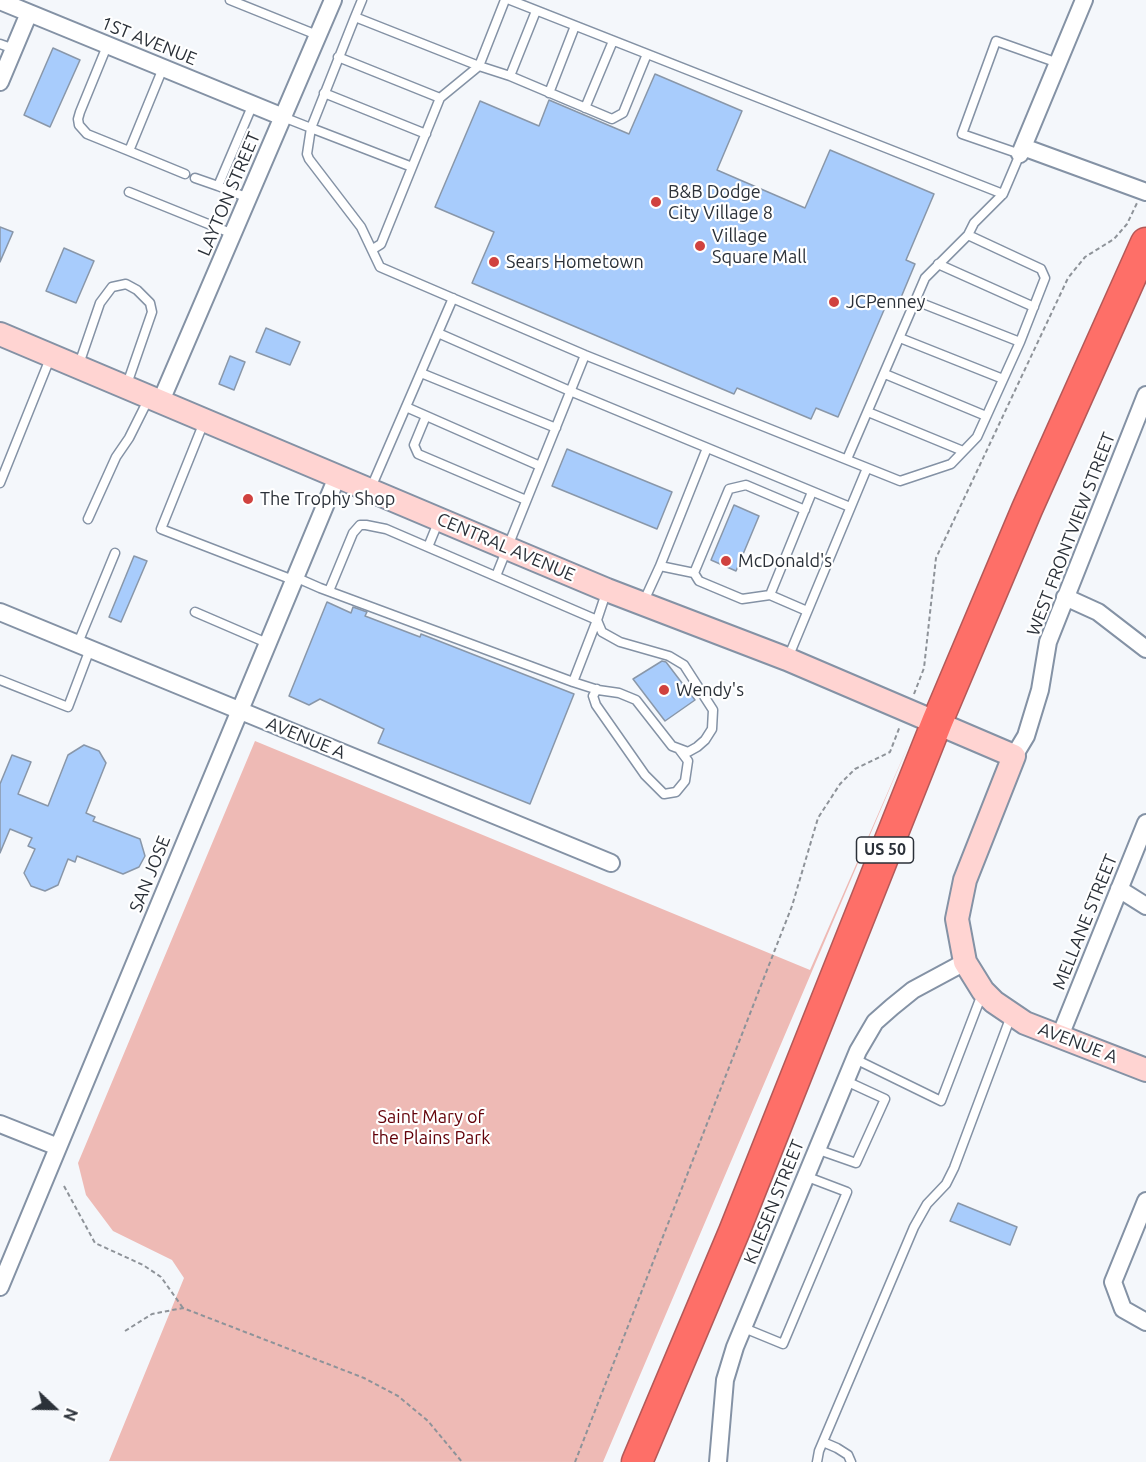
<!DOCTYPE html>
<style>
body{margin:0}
#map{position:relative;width:1146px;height:1462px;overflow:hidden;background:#f4f7fb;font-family:Ubuntu,sans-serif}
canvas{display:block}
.north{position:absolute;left:24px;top:1378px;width:60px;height:60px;-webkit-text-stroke:4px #fff;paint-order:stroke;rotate:112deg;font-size:16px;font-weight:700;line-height:24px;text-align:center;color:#2b3139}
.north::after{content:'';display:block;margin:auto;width:21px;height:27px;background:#2b3139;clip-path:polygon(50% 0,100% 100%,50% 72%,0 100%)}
</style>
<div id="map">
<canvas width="1146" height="1462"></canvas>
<div class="north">N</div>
</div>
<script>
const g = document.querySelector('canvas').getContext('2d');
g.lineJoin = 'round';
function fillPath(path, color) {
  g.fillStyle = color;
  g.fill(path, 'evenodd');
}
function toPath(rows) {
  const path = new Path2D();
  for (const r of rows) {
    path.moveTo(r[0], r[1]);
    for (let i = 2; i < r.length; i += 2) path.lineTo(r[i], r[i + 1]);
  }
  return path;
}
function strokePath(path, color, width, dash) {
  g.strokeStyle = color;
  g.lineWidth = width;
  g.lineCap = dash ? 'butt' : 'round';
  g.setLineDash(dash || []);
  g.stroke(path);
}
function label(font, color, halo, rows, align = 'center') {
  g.font = font + ' Ubuntu,sans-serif';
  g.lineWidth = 4.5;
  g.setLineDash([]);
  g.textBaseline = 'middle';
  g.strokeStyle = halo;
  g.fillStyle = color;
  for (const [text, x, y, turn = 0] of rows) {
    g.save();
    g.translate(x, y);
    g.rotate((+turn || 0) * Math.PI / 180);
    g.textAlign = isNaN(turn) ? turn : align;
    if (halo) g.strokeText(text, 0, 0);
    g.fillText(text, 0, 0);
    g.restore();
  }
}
fillPath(toPath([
 [255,741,810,970,910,741,603,1462,109,1461,184,1278,172,1260,113,1231,86,1195,78,1163]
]), '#eebab5');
const building = toPath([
 [53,48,80,60,50,127,24,115,53,48],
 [655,74,742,111,717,170,805,208,830,150,934,194,906,260,915,264,897,307,887,303,838,417,816,408,811,419,737,388,734,394,472,283,494,232,435,207,480,101,539,126,549,100,629,134,655,74],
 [0,227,13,232,0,262,0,227],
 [64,248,94,261,76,303,46,291,64,248],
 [266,328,300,342,290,365,256,352,266,328],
 [230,356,245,362,234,390,219,384,230,356],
 [567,449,672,492,657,529,552,486,567,449],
 [734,505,759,516,736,571,711,560,734,505],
 [134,556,147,561,121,622,109,617,134,556],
 [327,602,351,613,353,607,367,612,365,616,420,637,421,634,574,694,530,804,378,743,384,729,320,699,309,705,289,696,327,602],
 [662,661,666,662,695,700,665,721,633,679,662,661],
 [84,745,99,751,106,763,86,813,95,817,93,821,140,839,145,856,139,867,123,874,77,856,75,862,68,859,58,885,45,891,31,886,24,873,35,849,28,846,32,838,10,829,0,853,0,784,12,755,31,762,18,794,48,806,68,755,84,745],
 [958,1203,1017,1227,1010,1245,950,1221,958,1203]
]);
fillPath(building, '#a8ccfc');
strokePath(building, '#8997a9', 1.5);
const lane = toPath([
 [230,0,317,35],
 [510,0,1003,194],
 [536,11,510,76,612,119,623,113,647,54],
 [355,17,362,0],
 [0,44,14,49],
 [107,46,80,112,78,119,79,125,87,134,129,151,163,68],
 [338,57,440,98],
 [324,93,426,134],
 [549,93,575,26],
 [585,108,613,41],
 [283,117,311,128,307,154,309,159,361,227,380,267,585,355,900,481,951,464,977,437,1020,342,1045,278,1041,269,968,235],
 [129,151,185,174],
 [412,167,311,128,355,17,479,66,505,0],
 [195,178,218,186],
 [129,192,233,234],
 [248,198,218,186,253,104],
 [373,249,381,244,440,98,479,66,510,76],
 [938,264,1034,307],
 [916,301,1020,342],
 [438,333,570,391,850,507],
 [900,338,1003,379],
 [78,367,100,303,112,287,126,284,137,290,150,303,152,312,126,387],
 [421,373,556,428],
 [885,374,986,416],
 [406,407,540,466],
 [868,412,963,451],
 [426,416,414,445,418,454,526,500],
 [204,422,161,529,293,580],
 [847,459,925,278,968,235,974,223,1003,194,1020,154,962,134,996,41,1058,63],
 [0,483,51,356],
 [370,490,453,298],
 [805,510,746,485,729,489,694,573,699,581,742,599,770,595,807,611],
 [88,519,116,457,129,438,149,398],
 [428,547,439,520],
 [660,566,707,448],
 [496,576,585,355],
 [295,577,320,588,573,682],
 [329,591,353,533,360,525,366,525,386,529,597,620,573,682,598,690,619,693,636,700,672,746,688,752,697,747,705,740,712,729,713,710,684,665,669,656,620,642,602,632,597,620,607,590],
 [770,595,812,492],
 [643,603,660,566,694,573],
 [195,612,267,643],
 [78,643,115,553],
 [788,658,867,468],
 [0,680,68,707,90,649],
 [597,689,593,696,596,705,645,775,664,794,676,792,685,781,688,761,679,749],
 [855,1059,941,1101,982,994],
 [816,1149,856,1163,885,1099,846,1081],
 [744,1328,783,1344,847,1192,805,1176],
 [823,1442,837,1448,848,1455,851,1462],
 [817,1462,819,1451,914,1227,927,1204,946,1184,954,1168,1011,1016]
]);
const street = toPath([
 [0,1,283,117],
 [0,82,29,13],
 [1023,147,1146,192],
 [1020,154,1084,0],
 [160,403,333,0],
 [1065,597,1098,612,1146,649],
 [0,612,611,863],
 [1014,756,1026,736,1040,690,1048,642,1146,395],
 [1119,889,1146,906],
 [1060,1036,1146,823],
 [0,1124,58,1147],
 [1146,1201,1113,1282,1123,1309,1146,1322],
 [0,1287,337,477],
 [718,1462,725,1380,735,1347,858,1051,875,1022,892,1007,913,990,965,962]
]);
const secondary = toPath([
 [0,334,507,548,607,590,787,659,1014,756,965,880,957,919,965,962,983,991,994,1002,1025,1023,1146,1070]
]);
const highway = toPath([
 [637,1462,734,1232,937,722,1027,509,1146,243]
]);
strokePath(lane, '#8492a5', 11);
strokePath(street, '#8492a5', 20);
strokePath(secondary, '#8492a5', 26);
strokePath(highway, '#b45958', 33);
strokePath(toPath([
 [914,694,924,668,936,558,1068,278,1085,257,1114,239,1127,224,1137,203],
 [64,1186,95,1243,143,1265,161,1277,183,1308],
 [125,1331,152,1314,183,1308,364,1378,398,1396,428,1421,462,1462],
 [575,1462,792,906,818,818,840,784,855,769,890,752,900,726]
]), '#8e9399', 2, [4.5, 3]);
strokePath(lane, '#fff', 8);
strokePath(street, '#fff', 16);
strokePath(secondary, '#ffd4d2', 22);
strokePath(highway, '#fe6f68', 30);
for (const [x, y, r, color] of [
 [656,202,6,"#d0423f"],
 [700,246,6,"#d0423f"],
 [494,262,6,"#d0423f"],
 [834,302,6,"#d0423f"],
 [248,499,6,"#d0423f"],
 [726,561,6,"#d0423f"],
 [664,690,6,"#d0423f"]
]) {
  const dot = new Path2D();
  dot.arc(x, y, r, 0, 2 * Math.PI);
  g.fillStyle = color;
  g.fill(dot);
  strokePath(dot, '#fff', 2);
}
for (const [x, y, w] of [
 [885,850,57]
]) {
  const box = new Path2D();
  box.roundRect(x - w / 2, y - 13, w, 26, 4.5);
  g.fillStyle = '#fff';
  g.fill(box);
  strokePath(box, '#2b3139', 1.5);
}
label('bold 16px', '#2b3139', null, [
 ["US 50",885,850]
]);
label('18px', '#2b3139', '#fff', [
 ["1ST AVENUE",149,41,22],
 ["LAYTON STREET",229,194,-67],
 ["WEST FRONTVIEW STREET",1071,534,-69],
 ["CENTRAL AVENUE",506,547,23],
 ["AVENUE A",306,738,22],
 ["SAN JOSE",150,874,-68],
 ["MELLANE STREET",1085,922,-68],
 ["AVENUE A",1078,1043,21],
 ["KLIESEN STREET",774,1202,-68]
]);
label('18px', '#2b3139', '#fff', [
 ["B&B Dodge",668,192],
 ["City Village 8",668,213],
 ["Village",712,236],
 ["Square Mall",712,257],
 ["Sears Hometown",506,262],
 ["JCPenney",846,302],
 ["The Trophy Shop",260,499],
 ["McDonald's",738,561],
 ["Wendy's",676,690]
], 'left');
label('18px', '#630008', '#fff', [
 ["Saint Mary of",431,1117],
 ["the Plains Park",431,1138]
]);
</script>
